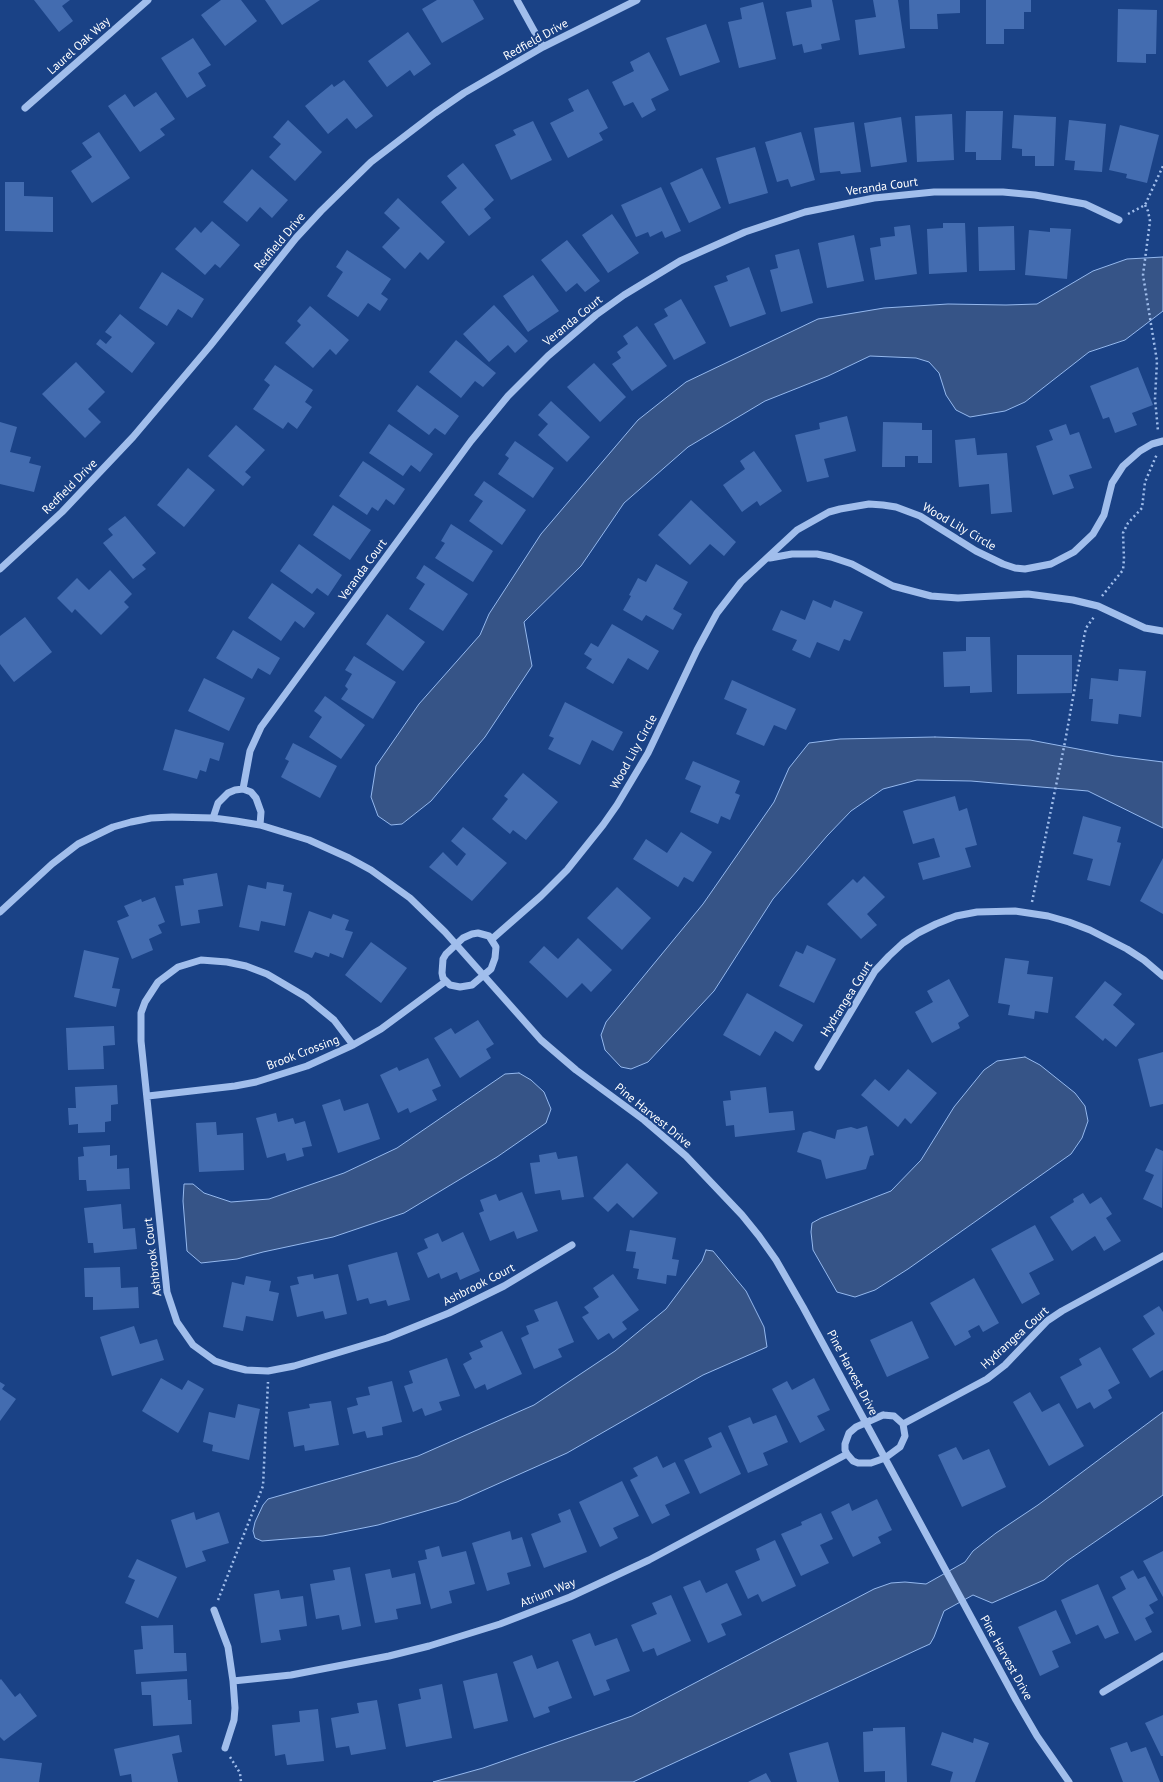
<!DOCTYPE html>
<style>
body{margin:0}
canvas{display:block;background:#1a4286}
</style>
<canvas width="1163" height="1782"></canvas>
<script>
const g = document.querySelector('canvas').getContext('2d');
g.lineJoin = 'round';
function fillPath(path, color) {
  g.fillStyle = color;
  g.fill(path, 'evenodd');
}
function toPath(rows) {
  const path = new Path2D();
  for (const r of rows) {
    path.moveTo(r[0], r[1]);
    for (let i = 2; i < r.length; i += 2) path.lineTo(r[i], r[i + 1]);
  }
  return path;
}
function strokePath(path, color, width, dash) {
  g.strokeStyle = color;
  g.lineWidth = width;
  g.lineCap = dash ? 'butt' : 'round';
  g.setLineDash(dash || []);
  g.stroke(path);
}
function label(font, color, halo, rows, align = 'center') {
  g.font = font + ' "PT Sans",sans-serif';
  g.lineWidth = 4;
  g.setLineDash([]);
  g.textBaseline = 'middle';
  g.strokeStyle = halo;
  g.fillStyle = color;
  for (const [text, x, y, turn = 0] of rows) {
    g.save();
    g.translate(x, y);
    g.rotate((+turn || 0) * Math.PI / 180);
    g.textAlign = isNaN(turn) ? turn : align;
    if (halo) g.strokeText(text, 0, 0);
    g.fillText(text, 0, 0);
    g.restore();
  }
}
const water = toPath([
 [1163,257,1163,311,1125,340,1089,352,1025,402,1005,411,970,417,956,410,946,395,939,373,929,362,916,358,870,356,828,376,765,401,688,447,624,503,581,566,524,622,532,666,485,737,431,801,402,824,391,825,378,816,371,797,376,766,419,704,480,635,489,614,541,534,638,420,686,382,818,319,884,308,948,304,1006,305,1037,304,1093,271,1127,259,1163,257],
 [935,737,1030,740,1115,756,1163,762,1163,828,1088,791,971,781,917,780,883,789,851,811,827,836,773,899,714,991,648,1062,631,1069,621,1067,605,1050,601,1035,606,1022,703,904,774,802,789,768,809,743,840,739,935,737],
 [1025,1057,1040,1065,1075,1093,1085,1106,1088,1121,1082,1138,1071,1154,908,1269,875,1290,855,1297,837,1292,813,1250,811,1232,812,1223,821,1218,891,1191,921,1160,954,1107,984,1070,997,1061,1025,1057],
 [519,1073,531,1080,544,1092,551,1109,546,1123,497,1157,404,1213,333,1237,263,1252,237,1259,201,1263,187,1251,183,1201,184,1184,193,1184,204,1193,231,1202,269,1199,344,1173,397,1148,505,1074,519,1073],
 [706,1250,713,1251,746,1291,764,1327,767,1347,703,1375,567,1453,457,1502,378,1525,323,1536,262,1541,255,1538,253,1531,255,1522,263,1505,268,1499,418,1456,534,1405,615,1351,666,1309,702,1261,706,1250],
 [1163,1412,1163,1495,1067,1561,1044,1580,992,1603,973,1595,944,1611,934,1637,930,1644,921,1648,633,1782,433,1782,483,1768,632,1716,874,1589,891,1583,905,1582,926,1584,965,1562,973,1551,996,1533,1038,1505,1163,1412]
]);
fillPath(water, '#365487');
strokePath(water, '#94b8ee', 1);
fillPath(toPath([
 [34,0,70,0,62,6,73,21,59,32],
 [221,0,241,0,257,21,225,46,201,15],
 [265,0,320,0,282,25],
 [437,0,473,0,484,19,442,43,422,9],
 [811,0,832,0,840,40,821,44,822,49,804,53,802,44,793,46,786,12,812,7],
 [873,0,898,0,905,48,859,55,855,20,876,17],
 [909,0,960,0,960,13,937,14,938,29,910,29],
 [986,0,1031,0,1031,12,1024,12,1024,29,1004,29,1004,44,986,44],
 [763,2,776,59,739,68,728,22,742,19,740,8],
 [1118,9,1157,10,1156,54,1146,54,1146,63,1117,62],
 [706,24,720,62,680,76,666,38],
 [408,32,431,64,414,76,410,70,387,87,368,61],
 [193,38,211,65,198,73,206,86,187,98,161,58],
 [649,52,669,90,651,99,656,110,642,118,633,102,624,106,612,82,634,71,630,62],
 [344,80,373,116,356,129,347,118,328,134,305,106,332,84,334,87],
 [588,89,608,128,599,133,603,140,568,158,550,123,574,111,568,99],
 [156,92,175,119,160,129,165,135,140,152,108,106,125,94,134,107],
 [966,111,1003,111,1001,160,976,160,976,152,965,152],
 [952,114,954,160,917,162,915,116],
 [1014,115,1056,117,1054,166,1035,166,1035,156,1022,156,1022,149,1012,148],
 [901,117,907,162,871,167,864,123],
 [288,120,322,152,295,181,269,157,281,144,273,137],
 [1069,120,1106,124,1102,172,1074,170,1075,161,1065,160],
 [533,121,552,160,511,180,495,145,516,135,513,130],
 [854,122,861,172,841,174,840,171,820,173,814,128],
 [1120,125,1159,135,1147,183,1126,178,1127,174,1109,170],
 [99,132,130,178,92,203,71,171,92,157,82,143],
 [801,132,815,180,791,187,788,179,777,182,765,142],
 [755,147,768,193,729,204,716,158],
 [463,163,494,200,484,209,491,218,469,236,441,202,457,188,447,176],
 [702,168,721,208,689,223,670,183],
 [252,169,288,200,272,218,260,207,247,222,223,202],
 [5,182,24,182,24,196,53,197,53,232,5,231],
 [661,187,681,231,665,238,662,231,650,237,648,232,636,237,621,205],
 [398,198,445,242,428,260,420,252,405,269,382,247,400,228,384,213],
 [612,214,639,253,608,273,582,235],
 [212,221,240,245,220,268,215,264,205,275,175,249,195,227,201,233],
 [943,223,965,223,967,272,929,274,927,229,943,228],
 [910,225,917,274,875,280,870,248,881,246,880,238,895,236,894,227],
 [1014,226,1015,270,979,271,978,227],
 [1050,228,1071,229,1067,279,1025,275,1029,230,1050,232],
 [854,235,864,281,827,288,818,243],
 [567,240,600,281,585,292,577,283,566,292,541,260],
 [799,249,813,303,781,312,770,270,778,268,775,255],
 [347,250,391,279,381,294,388,299,380,311,368,303,358,317,327,296,343,272,336,267],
 [749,267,766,314,730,327,714,286,728,281,726,276],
 [162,272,204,299,192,318,178,309,167,326,139,308],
 [533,275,559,311,528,332,503,296],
 [681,299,706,343,674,360,654,324,668,316,664,309],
 [494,305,528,341,515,353,508,345,489,362,463,334],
 [310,306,349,340,336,355,330,349,313,368,285,343,301,325,297,321],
 [120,314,155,343,132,373,96,344,100,339,106,344,112,337,105,332],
 [637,326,667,366,632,391,612,364,621,358,617,352,628,344,623,336],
 [456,340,496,373,483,387,475,381,461,398,429,372],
 [76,362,105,392,88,409,101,422,85,438,42,394],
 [594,363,626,397,600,422,567,387],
 [275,365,313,390,305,402,312,407,297,429,288,422,283,429,253,409,270,385,264,380],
 [1138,367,1153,405,1132,413,1137,425,1115,433,1109,417,1103,419,1090,386],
 [417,385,459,416,445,435,435,428,429,435,397,411],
 [551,401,590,437,567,462,538,435,548,424,538,415],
 [847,416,856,451,824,459,829,477,807,482,795,435,820,429,819,423],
 [0,422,17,427,10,452,31,457,29,463,41,466,34,492,0,484],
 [883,422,922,423,922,430,932,430,932,463,918,463,918,456,905,456,905,467,882,467],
 [389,424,433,454,420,472,411,465,403,476,369,453],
 [1066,424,1070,435,1079,432,1092,468,1069,475,1074,488,1053,495,1036,446,1053,440,1049,430],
 [236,425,265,450,245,472,251,477,243,486,208,456],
 [975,438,977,455,1007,453,1012,512,991,514,989,484,959,487,955,440],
 [515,441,554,468,533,498,498,474,509,458,505,455],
 [754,451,782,491,760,506,757,501,742,512,723,485,745,469,740,461],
 [363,461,405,489,394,505,386,499,378,511,372,507,367,515,339,496],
 [188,468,215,490,184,527,157,505],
 [484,481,526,510,502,545,469,521,483,501,474,495],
 [691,500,736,542,724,556,710,544,690,565,658,535],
 [333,505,371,530,350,560,313,535],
 [125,516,156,553,142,565,146,569,133,579,103,543,113,535,108,529],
 [451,524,493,551,473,582,435,558,445,543,441,541],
 [299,544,342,575,328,596,317,588,312,594,280,571],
 [656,564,688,582,673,609,682,614,673,630,646,615,642,621,623,610,631,596,629,595,638,578,646,582],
 [424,565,468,594,443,631,409,609,425,584,416,578],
 [110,570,132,594,124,602,129,607,101,635,75,609,72,613,57,598,77,578,89,590],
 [272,583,315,613,304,628,295,621,281,641,248,618],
 [813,600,831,608,834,600,863,612,850,641,844,639,839,651,817,642,810,658,792,650,797,640,772,630,781,610,805,620],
 [387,614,425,642,403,671,366,644],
 [25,617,52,652,14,682,0,664,0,636],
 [612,624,659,651,648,670,628,658,613,684,586,668,592,659,584,654,591,643,598,647],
 [233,630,280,658,270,675,258,668,252,679,216,658],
 [966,637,990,637,992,692,970,693,970,686,944,687,943,652,966,651],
 [1017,655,1072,655,1072,693,1017,694],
 [354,656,396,682,373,719,341,699,348,689,345,686,352,674,345,670],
 [1119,669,1146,671,1141,717,1119,714,1118,724,1091,721,1093,699,1089,699,1091,678,1118,681],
 [204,678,245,698,229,731,188,711],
 [732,680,796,709,786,730,774,725,764,746,736,734,747,709,724,699],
 [325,696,365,725,341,759,309,737,322,717,314,711],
 [565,702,623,732,613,751,592,740,580,765,548,749,554,738,549,736],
 [175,729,224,743,219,761,210,758,206,772,200,770,197,779,163,770],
 [293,743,337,766,320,798,281,777,289,761,285,759],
 [693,761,740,781,735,793,740,795,730,820,721,816,718,824,690,812,701,786,685,779],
 [523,773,558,802,526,840,513,830,510,834,492,819,508,799,504,796],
 [955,796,959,811,967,808,977,845,965,848,971,867,923,880,918,863,940,857,934,838,913,844,903,811],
 [1083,816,1121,827,1117,842,1121,843,1110,886,1087,880,1093,859,1073,854],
 [463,827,507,863,472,901,429,867,443,852,457,866,466,854,451,841],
 [681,832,712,852,693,882,684,877,678,887,633,859,646,839,667,853],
 [1163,858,1163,914,1140,901],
 [217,873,223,906,198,910,200,923,181,926,175,886,184,885,183,879],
 [864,876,885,897,867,914,877,925,861,939,827,904,853,879,857,883],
 [267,882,284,885,283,891,292,893,285,926,261,921,259,931,239,927,248,885,266,889],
 [617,887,651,918,622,950,587,918],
 [155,897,165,922,158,925,162,933,149,939,153,950,132,959,117,921,129,916,124,906,141,899,142,902],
 [309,911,331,919,333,914,349,920,345,930,353,932,343,958,330,953,329,957,315,952,312,958,294,952],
 [578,938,612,970,591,992,582,983,567,998,529,962,544,946,558,959],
 [371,942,407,968,381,1003,345,975],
 [807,945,836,959,814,1003,779,986,796,951,803,954],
 [84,950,119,958,112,988,120,989,116,1007,74,997],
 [1005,958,1029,961,1027,974,1053,977,1048,1013,1035,1011,1034,1019,1008,1015,1010,1005,998,1003],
 [949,979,969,1016,958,1023,960,1028,932,1043,915,1012,933,1002,927,991],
 [1105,981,1122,994,1113,1005,1135,1024,1116,1047,1105,1038,1103,1041,1075,1017],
 [747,993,803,1025,793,1042,775,1031,760,1056,723,1035],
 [478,1020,494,1044,486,1049,491,1058,460,1078,434,1038,451,1028,455,1034],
 [114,1026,115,1045,103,1046,104,1069,68,1070,66,1028],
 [1163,1052,1163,1104,1150,1107,1138,1059],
 [428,1058,441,1086,432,1090,437,1100,410,1113,408,1108,398,1113,380,1075,397,1067,399,1071],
 [908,1069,937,1093,911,1124,905,1118,898,1127,861,1095,875,1079,889,1091],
 [117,1085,118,1104,111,1105,111,1121,105,1122,105,1132,78,1133,78,1124,69,1125,68,1108,76,1108,75,1087],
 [766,1087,769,1113,793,1111,795,1130,735,1137,734,1125,726,1126,723,1101,731,1100,730,1091],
 [340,1099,344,1111,368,1103,380,1139,338,1153,322,1105],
 [276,1113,278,1122,293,1118,295,1124,305,1121,312,1146,302,1148,304,1156,287,1161,285,1153,267,1158,256,1118],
 [216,1122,217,1135,243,1133,244,1170,199,1172,196,1123],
 [867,1126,874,1155,870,1156,866,1169,826,1179,821,1160,797,1152,803,1133,810,1131,835,1139,837,1130,851,1127,857,1129],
 [110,1145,110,1156,117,1155,117,1169,129,1168,130,1189,87,1191,86,1180,79,1180,78,1157,84,1156,83,1147],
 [1156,1148,1163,1151,1162,1208,1143,1199,1154,1175,1145,1171],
 [556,1152,558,1159,577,1156,584,1197,562,1200,560,1190,535,1194,530,1163,540,1162,539,1155],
 [627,1163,658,1193,633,1218,617,1203,608,1212,593,1198],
 [522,1192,538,1231,517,1239,514,1231,490,1241,479,1213,484,1211,480,1200,496,1194,499,1201],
 [1083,1193,1090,1204,1101,1197,1112,1214,1106,1218,1121,1241,1104,1251,1095,1236,1072,1251,1050,1217,1074,1202,1073,1199],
 [121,1204,123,1229,135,1228,137,1249,94,1253,93,1243,88,1243,84,1208],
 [1035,1225,1054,1260,1029,1273,1040,1294,1022,1304,991,1249],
 [630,1230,676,1238,672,1259,679,1260,676,1276,667,1275,666,1284,637,1279,639,1269,633,1268,636,1252,626,1251],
 [463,1232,480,1271,460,1280,457,1272,441,1279,439,1273,428,1278,417,1253,428,1248,424,1239,438,1233,442,1242],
 [397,1252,410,1300,388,1306,386,1300,370,1304,368,1298,357,1301,348,1265],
 [120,1267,121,1288,138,1287,139,1308,93,1310,93,1297,85,1297,84,1268],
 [313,1274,314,1279,338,1274,347,1314,325,1319,323,1311,297,1317,290,1286,299,1284,297,1277],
 [613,1274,639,1310,622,1322,627,1329,613,1339,609,1333,598,1340,582,1317,589,1313,584,1307,599,1297,593,1288],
 [246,1276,271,1281,269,1291,279,1293,273,1321,246,1316,243,1331,223,1327,232,1282,244,1285],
 [974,1278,999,1323,983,1332,979,1325,968,1331,971,1337,955,1346,930,1303],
 [557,1301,574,1342,558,1349,562,1357,534,1369,521,1338,529,1334,526,1326,539,1321,534,1310],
 [1159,1306,1163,1312,1163,1370,1150,1378,1132,1349,1155,1334,1143,1316],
 [912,1321,929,1358,887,1377,870,1340],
 [134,1326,140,1344,157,1339,164,1360,112,1376,100,1337],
 [502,1331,522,1374,487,1390,485,1384,475,1389,463,1364,472,1359,469,1353,483,1347,480,1341],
 [1100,1347,1120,1383,1108,1390,1112,1398,1094,1409,1090,1402,1077,1409,1060,1377,1082,1365,1079,1359],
 [447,1358,460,1396,439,1402,442,1410,425,1416,422,1408,413,1412,404,1386,413,1383,409,1371],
 [161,1378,182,1390,188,1380,204,1389,178,1433,142,1411],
 [814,1378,830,1410,817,1416,825,1430,800,1443,772,1389,787,1381,792,1390],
 [392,1381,402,1422,382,1427,383,1435,367,1438,365,1431,353,1434,347,1408,358,1405,356,1398,370,1395,368,1387],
 [0,1382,5,1385,2,1389,16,1399,0,1421],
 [1030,1392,1042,1412,1059,1403,1084,1446,1049,1466,1013,1402],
 [331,1401,339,1445,305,1451,304,1445,294,1447,288,1412,310,1408,309,1404],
 [238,1404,260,1409,249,1460,212,1451,213,1445,203,1442,209,1412,235,1418],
 [776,1415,788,1442,763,1453,768,1465,748,1473,728,1426,750,1417,753,1424],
 [721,1432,741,1474,700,1494,684,1460,712,1447,708,1438],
 [956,1447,963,1460,989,1449,1006,1487,962,1507,938,1455],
 [657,1456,663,1468,675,1462,690,1493,665,1505,670,1515,652,1524,630,1480,638,1476,633,1468],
 [622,1481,639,1516,613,1528,618,1538,600,1547,579,1502],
 [877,1499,892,1530,878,1537,881,1543,853,1557,831,1512,849,1503,852,1511],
 [570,1509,587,1552,544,1568,531,1534,561,1522,558,1514],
 [194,1512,196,1520,219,1512,229,1543,202,1551,206,1561,186,1568,171,1520],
 [821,1513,833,1539,820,1545,829,1563,801,1576,781,1534,802,1525,801,1522],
 [510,1531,512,1540,522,1537,531,1566,507,1573,510,1584,487,1591,472,1543],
 [775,1540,796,1586,762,1602,758,1594,748,1599,735,1571,760,1560,756,1549],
 [439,1546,442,1557,466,1551,475,1584,449,1591,452,1603,431,1609,418,1561,427,1559,425,1550],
 [1163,1551,1163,1597,1143,1561],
 [137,1559,177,1577,158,1618,125,1603,135,1580,128,1577],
 [350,1567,361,1626,342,1630,339,1615,316,1619,310,1584,335,1580,333,1570],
 [390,1569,392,1578,415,1573,421,1604,396,1609,398,1619,375,1623,365,1574],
 [1133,1570,1138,1579,1145,1576,1158,1600,1149,1605,1154,1613,1145,1618,1152,1632,1135,1641,1112,1597,1126,1589,1120,1577],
 [700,1580,706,1593,727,1583,742,1615,721,1624,726,1635,708,1643,683,1587],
 [1098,1584,1119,1633,1105,1639,1098,1625,1076,1635,1061,1600],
 [279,1590,281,1599,303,1596,307,1626,279,1630,281,1640,261,1643,254,1594],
 [671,1595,691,1641,657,1656,654,1648,643,1652,631,1625,657,1614,652,1603],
 [1056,1610,1071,1643,1052,1651,1059,1667,1040,1676,1018,1627],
 [173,1625,174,1653,186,1653,187,1671,136,1674,134,1650,143,1649,141,1626],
 [590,1633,595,1646,617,1638,630,1671,606,1680,610,1690,594,1696,572,1640],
 [532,1655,537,1669,558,1661,572,1698,548,1707,550,1712,534,1718,513,1662],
 [497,1673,508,1721,474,1729,463,1681],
 [1,1679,15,1697,20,1693,37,1716,4,1741,0,1737,0,1680],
 [187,1679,188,1700,191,1700,192,1724,153,1726,151,1695,142,1695,141,1682],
 [442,1684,452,1738,406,1747,398,1704,421,1699,419,1689],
 [377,1700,386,1749,351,1755,349,1746,336,1748,331,1718,359,1713,357,1703],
 [318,1709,324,1761,287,1765,285,1754,275,1756,272,1725,300,1722,299,1711],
 [1163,1715,1163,1756,1161,1756,1145,1723],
 [905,1727,907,1782,885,1782,885,1771,864,1772,863,1732,873,1731,873,1728],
 [942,1732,973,1743,974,1738,989,1743,975,1782,950,1782,953,1772,931,1765],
 [179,1735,182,1752,172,1754,178,1782,132,1782,131,1774,120,1776,114,1749],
 [828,1742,839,1782,797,1782,789,1753],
 [1127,1742,1131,1752,1146,1747,1160,1782,1123,1782,1110,1748],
 [0,1758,42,1763,39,1782,0,1782],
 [766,1773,771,1782,748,1782]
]), '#436cb0');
strokePath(toPath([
 [1145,205,1148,211,1150,221,1143,275,1157,361,1155,399,1158,431],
 [1128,214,1145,205,1163,166],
 [1102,596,1123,570,1124,559,1123,533,1128,523,1142,508,1145,482,1157,454],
 [1032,902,1065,742,1083,642,1086,628,1094,617],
 [218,1600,263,1486,268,1382],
 [230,1757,240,1773,241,1782]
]), '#a1beec', 2.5, [2, 3]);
strokePath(toPath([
 [517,0,543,47],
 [25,108,148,0],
 [770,558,792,554,817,554,831,557,852,564,893,586,931,596,958,598,1028,594,1073,600,1098,606,1145,628,1163,631],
 [0,569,62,512,133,437,210,346,296,238,321,211,371,162,435,113,464,93,543,47,637,0],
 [243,789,250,751,261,727,471,441,508,396,548,356,596,315,624,295,680,261,745,232,805,212,874,198,934,192,1003,192,1035,195,1085,204,1119,220],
 [213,818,218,803,228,793,235,790,243,789,251,792,256,798,261,812,260,825],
 [0,912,52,864,78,844,113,827,131,822,151,818,172,817,213,818,236,821,260,825,309,840,349,858,371,870,410,898,445,932,541,1040,576,1070,644,1120,686,1156,742,1215,759,1236,776,1260,803,1307,1016,1700,1037,1736,1069,1782],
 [478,933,489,936,496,947,495,958,491,969,472,985,460,987,450,985,443,978,442,973,443,959,446,954,463,938,472,934,478,933],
 [492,939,541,896,567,870,603,825,617,805,648,753,697,650,717,613,741,582,797,530,829,512,840,509,869,504,883,505,896,507,920,516,976,551,1003,564,1015,568,1025,569,1051,564,1074,552,1093,534,1104,515,1112,483,1123,466,1140,451,1152,444,1163,441],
 [353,1045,334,1020,306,997,267,974,246,966,227,962,201,960,178,967,158,982,145,1002,141,1013,141,1041,167,1292,177,1322,193,1345,215,1361,230,1366,246,1370,268,1371,294,1366,387,1338,449,1313,504,1286,572,1245],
 [818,1067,875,971,889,956,903,943,918,933,936,924,956,916,977,912,1015,911,1048,916,1069,922,1090,930,1127,949,1144,960,1163,976],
 [148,1096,235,1086,256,1082,307,1066,353,1045,381,1029,446,981],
 [883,1415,894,1416,903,1424,905,1436,900,1447,885,1458,871,1463,858,1463,853,1461,847,1454,845,1450,845,1444,849,1433,856,1427,883,1415],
 [903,1424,987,1379,1005,1365,1047,1321,1062,1311,1163,1256],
 [214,1610,228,1647,233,1681,291,1675,389,1656,429,1646,500,1624,570,1597,649,1560,847,1454],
 [1103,1692,1163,1656],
 [225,1748,234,1720,235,1708,233,1681]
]), '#a1beec', 7);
label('12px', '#fff', '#1a4286', [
 ["Redfield Drive",536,40,-29],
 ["Laurel Oak Way",79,46,-42],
 ["Veranda Court",882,187,-8],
 ["Redfield Drive",280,242,-50],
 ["Veranda Court",573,321,-39],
 ["Redfield Drive",70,487,-45],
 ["Wood Lily Circle",959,527,30],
 ["Veranda Court",363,570,-54],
 ["Wood Lily Circle",634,752,-61],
 ["Hydrangea Court",847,999,-58],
 ["Brook Crossing",303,1053,-21],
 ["Pine Harvest Drive",653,1116,39],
 ["Ashbrook Court",153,1257,-97],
 ["Ashbrook Court",479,1285,-27],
 ["Hydrangea Court",1015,1338,-42],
 ["Pine Harvest Drive",852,1373,62],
 ["Atrium Way",548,1593,-22],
 ["Pine Harvest Drive",1006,1658,61]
]);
</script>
